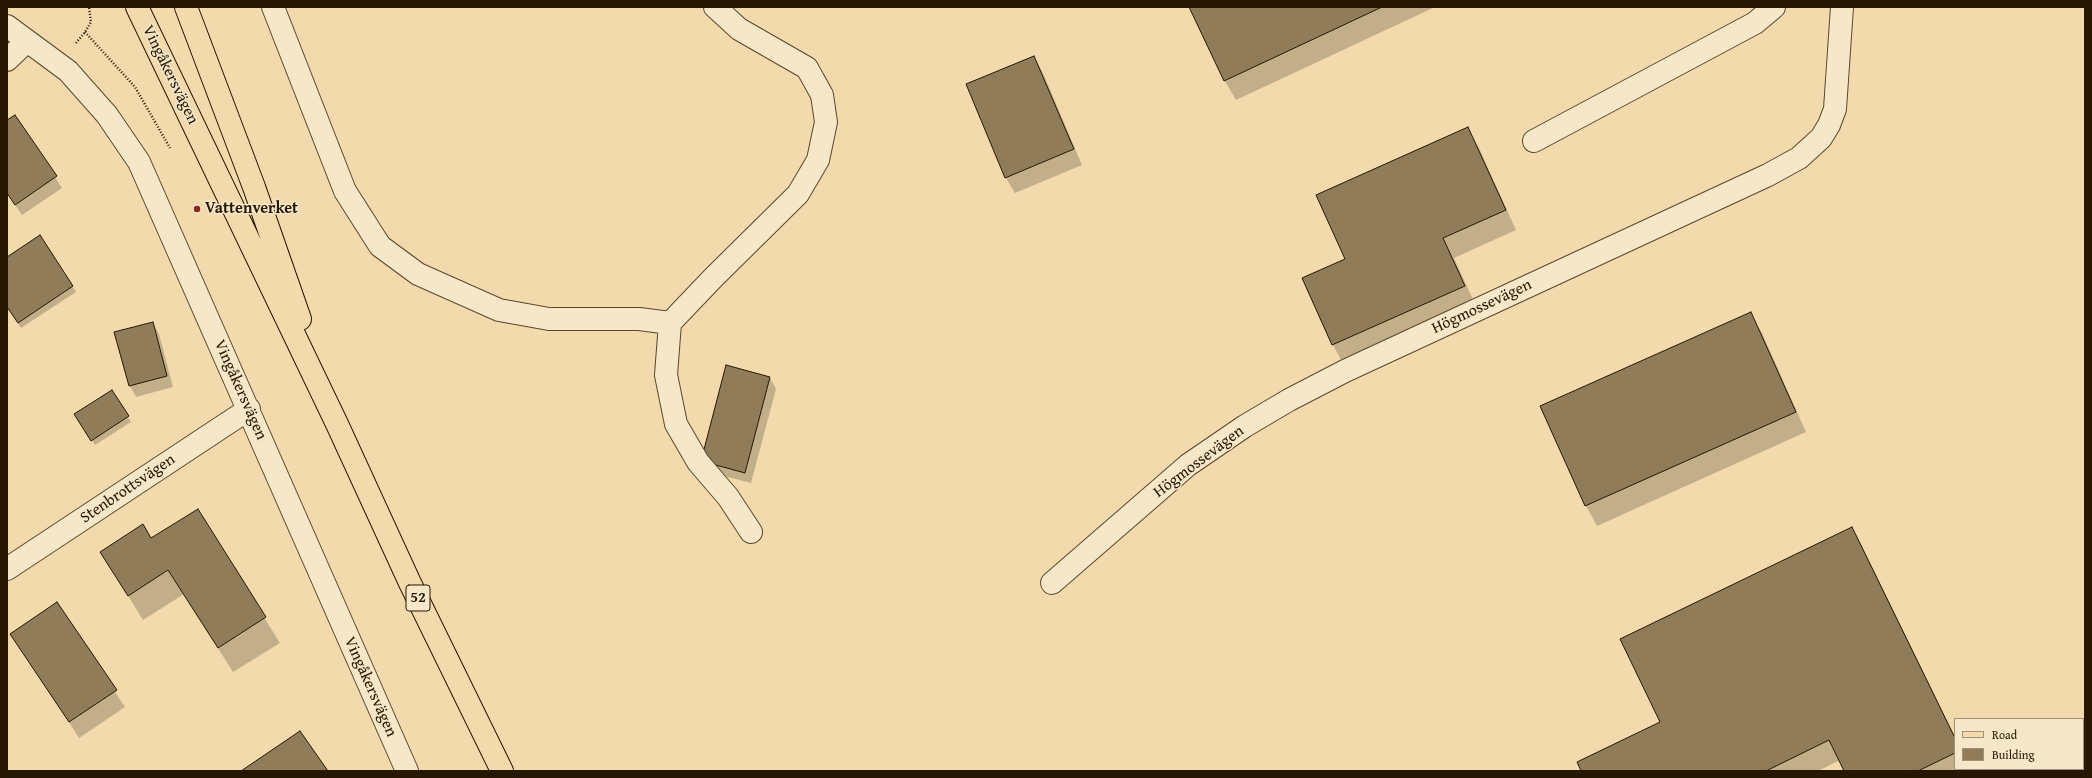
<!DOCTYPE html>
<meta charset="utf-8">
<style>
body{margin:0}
#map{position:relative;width:2092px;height:778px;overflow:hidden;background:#f3daac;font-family:"Gentium Book Plus",serif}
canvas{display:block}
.frame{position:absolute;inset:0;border:8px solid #261701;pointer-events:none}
.legend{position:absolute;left:1954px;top:718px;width:130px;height:52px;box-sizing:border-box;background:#f7e7c9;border:1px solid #a39479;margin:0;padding:5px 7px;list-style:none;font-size:12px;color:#261701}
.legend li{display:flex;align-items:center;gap:8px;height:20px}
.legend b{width:20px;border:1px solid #a39479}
</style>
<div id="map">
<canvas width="2092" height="778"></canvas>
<div class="frame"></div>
<ul class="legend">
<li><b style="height:5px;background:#f3daac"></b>Road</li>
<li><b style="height:11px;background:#917c5a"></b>Building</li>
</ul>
</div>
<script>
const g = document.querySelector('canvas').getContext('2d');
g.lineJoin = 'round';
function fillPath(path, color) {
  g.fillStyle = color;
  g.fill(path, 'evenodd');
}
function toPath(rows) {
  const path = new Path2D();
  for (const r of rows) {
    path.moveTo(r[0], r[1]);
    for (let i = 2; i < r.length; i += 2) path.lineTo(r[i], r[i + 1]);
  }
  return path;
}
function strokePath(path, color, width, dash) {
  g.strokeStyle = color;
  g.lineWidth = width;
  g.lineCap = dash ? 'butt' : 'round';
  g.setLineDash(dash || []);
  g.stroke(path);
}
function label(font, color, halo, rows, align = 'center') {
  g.font = font + ' "Gentium Book Plus",serif';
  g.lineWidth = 3;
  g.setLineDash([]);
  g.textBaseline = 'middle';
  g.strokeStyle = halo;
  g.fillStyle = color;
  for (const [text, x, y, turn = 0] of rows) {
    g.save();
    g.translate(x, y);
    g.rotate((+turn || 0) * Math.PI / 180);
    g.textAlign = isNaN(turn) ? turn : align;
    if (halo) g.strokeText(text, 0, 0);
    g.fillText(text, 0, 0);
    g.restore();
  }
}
fillPath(toPath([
 [1190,7,1435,7,1236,100,1225,81],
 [1034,57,1043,73,1082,165,1015,193,1006,178],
 [15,116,62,188,22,215,7,193,7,121],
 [1468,129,1479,148,1516,230,1454,258,1476,306,1344,365,1333,345,1303,278,1346,259],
 [40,237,76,292,21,328,7,306,7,258],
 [1750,313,1762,333,1806,432,1597,526,1586,506,1541,407],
 [153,323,159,334,173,387,136,397,130,386],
 [770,378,776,389,751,483,708,472],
 [112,391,131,422,95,445,78,420],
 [197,510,280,643,233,672,184,594,143,620,101,552,151,540],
 [1852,528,1863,548,1955,737,1955,769,1971,770,1845,771,1840,760,1818,771,1582,771,1661,723],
 [57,604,125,707,79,738,12,634]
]), '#0003');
const building = toPath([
 [1189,7,1382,7,1224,81,1189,7],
 [1034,56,1074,149,1005,178,966,84,1034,56],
 [15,115,57,176,15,205,7,193,7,120,15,115],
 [1468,127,1506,210,1443,238,1465,286,1332,345,1302,278,1345,259,1316,195,1468,127],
 [40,235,73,286,18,323,7,307,7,257,40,235],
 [1751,312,1796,412,1585,506,1540,406,1751,312],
 [153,322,167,376,129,386,114,332,153,322],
 [726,365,770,377,745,473,701,461,726,365],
 [112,390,129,416,91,441,74,414,112,390],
 [198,509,266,617,218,648,168,570,128,596,100,552,143,524,151,538,198,509],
 [1852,527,1955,738,1955,753,1918,771,1844,771,1829,740,1766,771,1581,771,1577,762,1660,722,1620,639,1852,527],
 [57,602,117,690,69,722,10,634,57,602],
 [300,731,328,771,241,771,300,731]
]);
fillPath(building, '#917c5a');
strokePath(building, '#261701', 1);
const minor = toPath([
 [273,7,345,191,380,246,418,274,499,310,549,319,639,319,670,323],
 [715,7,739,29,807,68,822,95,826,122,818,160,798,194,714,277,670,323,666,375,676,424,698,462,728,497,751,532],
 [7,26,68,71,107,115,139,162,407,771],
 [7,60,27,41],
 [1534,141,1755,23,1774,7],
 [7,569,249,409],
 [1052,583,1188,465,1245,426,1289,400,1345,371,1768,175,1799,158,1821,138,1829,125,1835,109,1842,7],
 [1992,771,1992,769]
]);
const major = toPath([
 [137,7,337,424,410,583,502,771],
 [186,7,254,187,300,319]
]);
strokePath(minor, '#59482c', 24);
strokePath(major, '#261701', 24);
strokePath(toPath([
 [85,32,135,87,170,148],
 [76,43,85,32,91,22,89,7]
]), '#261701', 2.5, [1, 2]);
strokePath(minor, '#f7e7c9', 22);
strokePath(major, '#f3daac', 22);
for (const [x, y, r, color] of [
 [197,209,4,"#8f2418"]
]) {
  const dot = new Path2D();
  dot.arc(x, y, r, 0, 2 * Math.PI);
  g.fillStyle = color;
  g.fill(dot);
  strokePath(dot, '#f7e7c9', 1.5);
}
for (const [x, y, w] of [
 [418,598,24]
]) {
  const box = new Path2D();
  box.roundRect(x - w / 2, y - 13, w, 26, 3);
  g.fillStyle = '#f7e7c9';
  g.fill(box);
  strokePath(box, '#261701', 1);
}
label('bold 15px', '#261701', null, [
 ["52",418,598]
]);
label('16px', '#261701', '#f7e7c9', [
 ["Vingåkersvägen",170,75,64],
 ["Högmossevägen",1482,307,-25],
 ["Vingåkersvägen",240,390,66],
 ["Högmossevägen",1199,462,-37],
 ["Stenbrottsvägen",128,489,-34],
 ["Vingåkersvägen",370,687,66]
]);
label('bold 16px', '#261701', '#f7e7c9', [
 ["Vattenverket",205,209]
], 'left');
</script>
